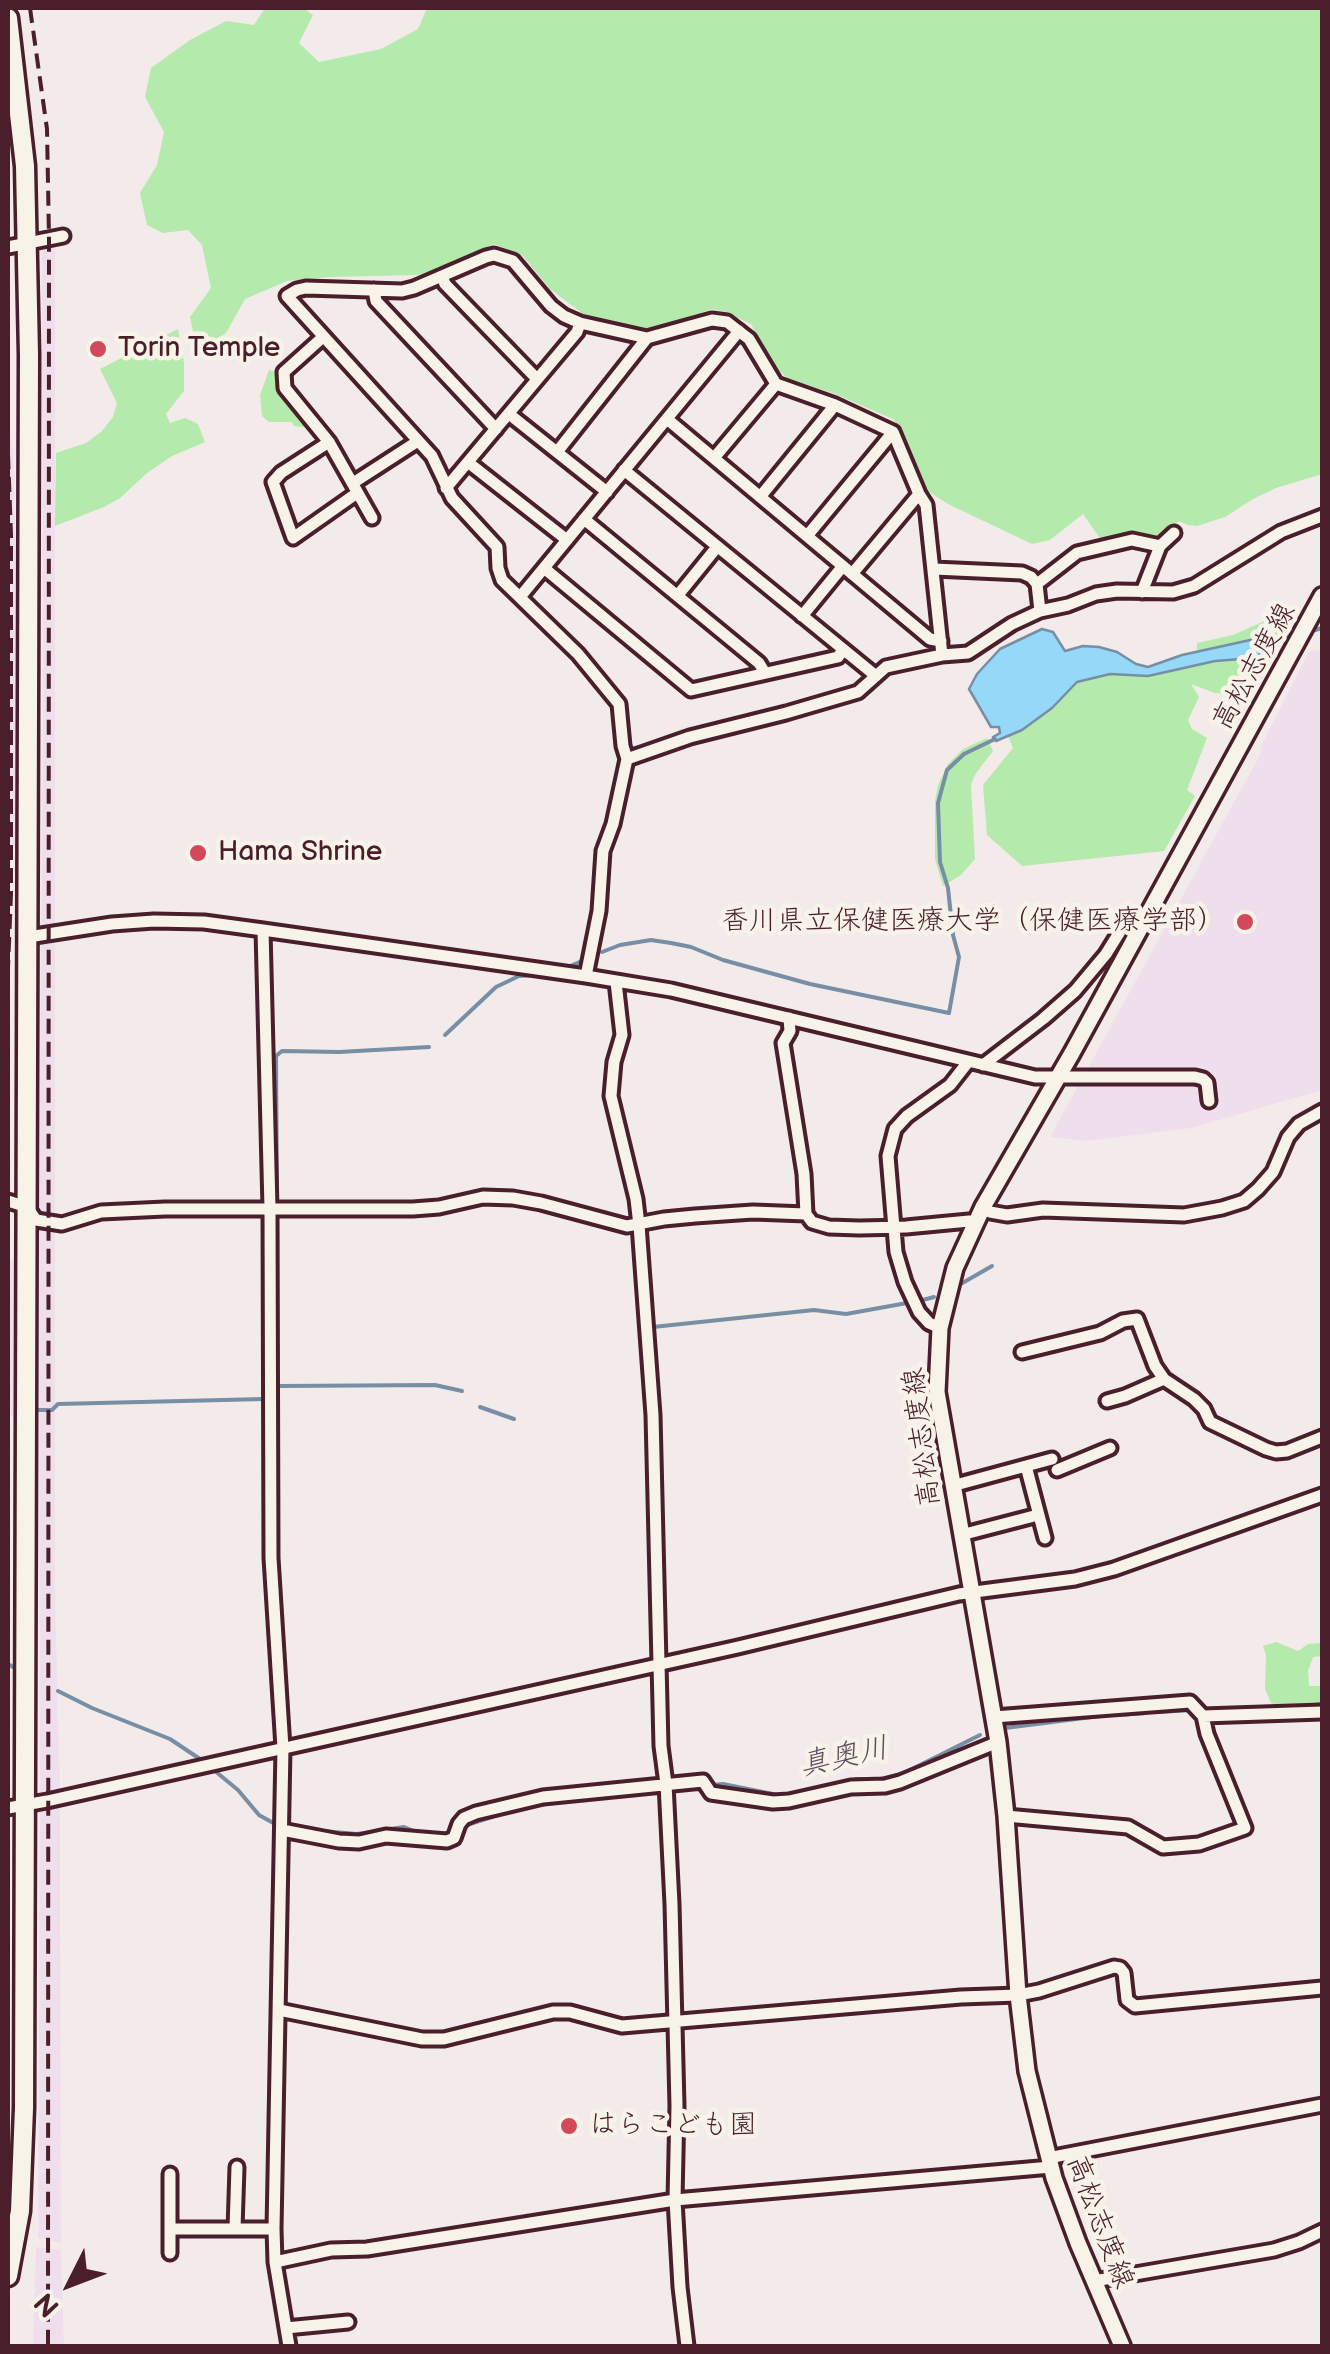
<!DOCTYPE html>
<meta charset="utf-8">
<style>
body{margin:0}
#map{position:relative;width:1330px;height:2354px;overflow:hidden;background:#f3eaea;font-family:"Balsamiq Sans",sans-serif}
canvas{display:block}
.frame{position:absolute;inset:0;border:10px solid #4a1f2b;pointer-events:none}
.north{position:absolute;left:20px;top:2234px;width:100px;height:100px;-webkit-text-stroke:8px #f7f3e8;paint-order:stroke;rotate:228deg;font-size:28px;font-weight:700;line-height:40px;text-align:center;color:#4a1f2b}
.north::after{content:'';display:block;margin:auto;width:35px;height:45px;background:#4a1f2b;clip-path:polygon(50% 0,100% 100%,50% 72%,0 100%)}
</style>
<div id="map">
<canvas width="1330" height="2354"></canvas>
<div class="frame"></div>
<div class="north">N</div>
</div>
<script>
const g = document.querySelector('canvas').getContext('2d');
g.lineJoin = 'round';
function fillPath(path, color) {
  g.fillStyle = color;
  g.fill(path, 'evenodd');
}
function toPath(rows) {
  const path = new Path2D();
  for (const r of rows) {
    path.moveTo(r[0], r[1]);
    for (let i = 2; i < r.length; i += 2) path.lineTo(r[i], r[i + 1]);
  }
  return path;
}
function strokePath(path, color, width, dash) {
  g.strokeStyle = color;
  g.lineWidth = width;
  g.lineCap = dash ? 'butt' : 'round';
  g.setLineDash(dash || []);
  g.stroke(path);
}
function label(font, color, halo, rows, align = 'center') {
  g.font = font + ' "Balsamiq Sans","Klee One",sans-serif';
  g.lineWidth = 9;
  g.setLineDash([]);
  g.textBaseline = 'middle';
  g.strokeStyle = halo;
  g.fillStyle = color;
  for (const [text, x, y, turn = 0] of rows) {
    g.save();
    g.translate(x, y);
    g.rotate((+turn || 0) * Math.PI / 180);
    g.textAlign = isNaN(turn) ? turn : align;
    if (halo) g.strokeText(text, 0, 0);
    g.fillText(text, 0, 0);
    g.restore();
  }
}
fillPath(toPath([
 [55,245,55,1593,60,1803,61,2243,38,2238,40,1800,39,1224,43,706,42,247],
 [8,422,13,452,15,525,15,846,8,847],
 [1322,650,1322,1090,1191,1128,1086,1141,1050,1137,1260,755,1261,746,1309,652],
 [8,1260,15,1260,14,1415,8,1415],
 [36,2247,61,2250,64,2346,33,2346]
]), '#efdfec');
fillPath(toPath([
 [265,8,303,8,313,15,299,43,319,62,381,49,418,29,427,8,1322,8,1322,474,1276,488,1253,499,1225,517,1197,526,1188,525,1179,521,1161,538,1142,534,1125,535,1102,541,1083,514,1050,540,1032,544,948,504,923,488,906,438,893,419,835,394,787,378,773,365,751,324,726,312,712,309,656,328,629,329,583,314,550,289,523,256,494,244,450,265,418,275,330,277,287,281,245,299,226,333,197,351,190,317,211,288,202,245,188,230,163,233,147,225,140,193,157,165,164,132,145,97,151,68,190,40,226,21,254,25],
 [178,329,184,364,184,391,166,414,170,423,185,418,198,424,205,442,172,456,147,473,120,498,104,507,55,526,56,453,86,443,102,431,113,417,117,403,100,369],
 [269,370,280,373,309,420,310,428,294,426,292,422,269,422,262,416,260,395],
 [1283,613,1294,619,1255,690,1229,694,1215,693,1191,684,1199,697,1188,720,1192,729,1207,738,1187,790,1195,796,1164,851,1022,866,987,835,983,785,1013,748,1008,736,1022,730,1052,708,1077,682,1110,674,1148,676,1215,661,1243,660,1265,637,1197,653,1197,643,1233,635],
 [987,738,993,751,976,773,971,784,975,859,961,875,943,886,935,859,935,801,938,785,948,764,963,749],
 [1276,1642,1298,1651,1308,1644,1322,1643,1322,1656,1313,1657,1308,1671,1309,1686,1322,1686,1322,1709,1283,1710,1271,1703,1265,1689,1266,1655,1263,1646]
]), '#b4eaac');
const water = toPath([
 [1042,629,1053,632,1065,651,1083,646,1099,647,1117,652,1136,664,1148,667,1182,655,1264,637,1269,642,1265,650,1255,658,1215,661,1148,676,1110,674,1077,682,1052,708,1022,730,996,741,993,737,1000,733,999,727,991,727,969,689,977,674,1000,649,1042,629]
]);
fillPath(water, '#95d8f7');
strokePath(water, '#778ea5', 2.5);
strokePath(toPath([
 [1312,631,1322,628],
 [1269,642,1289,637],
 [602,952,620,945,651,940,671,943,691,947,723,960,810,984,949,1013,959,957,953,935,948,888,940,862,938,803,947,770,964,754,995,739],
 [568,967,584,960],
 [445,1035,496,987,519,976,540,975],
 [277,1198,276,1056,282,1051,339,1052,429,1047],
 [40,1213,58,1216],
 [125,1216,226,1215],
 [959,1285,992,1266],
 [919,1301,934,1297],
 [653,1327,814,1310,846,1314,907,1303],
 [279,1386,435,1385,462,1391],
 [480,1407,514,1419],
 [37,1410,52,1410,58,1404,264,1399],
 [8,1664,13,1667],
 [58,1691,92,1708,170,1739,200,1759],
 [1207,1710,1299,1707,1322,1704],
 [1157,1712,1193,1710],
 [1118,1715,1145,1713],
 [1005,1728,1108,1715],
 [215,1771,238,1790,259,1815,275,1824],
 [711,1785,723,1784,778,1795,805,1792,857,1779,880,1779,902,1774,980,1735],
 [464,1826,507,1812,539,1805,607,1796],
 [311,1830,357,1834,404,1827,416,1832,441,1835,454,1831]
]), '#778ea5', 4);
const minor = toPath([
 [8,247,63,236],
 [442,276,445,284,537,379],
 [374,290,376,301,496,429],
 [323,337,284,372,285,388,329,442,372,518],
 [509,414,607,492],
 [667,419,930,639,941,641],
 [329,442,281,473,273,482,293,538,357,493],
 [557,452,647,338],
 [714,458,776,384],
 [469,463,567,540],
 [624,470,876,676],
 [353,483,418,441],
 [446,488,577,332,580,323],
 [760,497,835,405],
 [584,519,759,663,765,673],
 [807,536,893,432],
 [544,568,691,690,838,657,843,650],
 [934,569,1022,573,1031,577,1037,584,1040,611],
 [852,574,919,494],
 [1037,584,1077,553,1132,540,1160,546,1174,533],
 [1142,592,1160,546],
 [678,595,717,547],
 [520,597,739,331],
 [802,616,843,566],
 [627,759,690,737,786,713,858,692,886,667,942,655,968,653,1012,624,1040,611,1068,605,1096,594,1117,591,1173,592,1194,586,1281,532,1322,516],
 [263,930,270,1208,271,1558,283,1748,274,2229,275,2262,289,2346],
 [28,937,112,924,154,921,204,922,263,930,586,976,671,990,1035,1077,1195,1077,1203,1079,1207,1083,1209,1101],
 [586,976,599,911,603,851,613,824,627,759,623,746,619,704,578,654,502,580,498,568,497,547,452,498,432,456,287,296,297,290,306,288,402,291,414,288,486,257,494,255,513,261,551,306,564,316,580,323,647,338,712,320,727,322,749,339,776,384,835,405,893,432,919,494,926,505,942,655],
 [616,982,622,1035,614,1062,611,1096,636,1199,639,1225,653,1415,661,1746,666,1784,672,1904,677,2106,675,2200,680,2287,687,2346],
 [789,1018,790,1031,783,1043,804,1174,806,1214,812,1222,829,1227,859,1228,906,1227,969,1221,975,1222],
 [983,1065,1043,1019,1075,991,1106,954,1124,925,1133,922,1143,924],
 [8,1201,27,1207,36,1220,62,1224,101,1212,165,1209,413,1209,439,1207,483,1197,513,1198,541,1203,627,1226,664,1219,695,1216,753,1212,806,1214],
 [983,1207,990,1212,1007,1215,1043,1210,1184,1215,1222,1208,1244,1201,1258,1189,1273,1172,1288,1137,1299,1124,1322,1111],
 [940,1328,929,1323,919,1312,905,1282,896,1252,888,1156,895,1129,907,1116,950,1085,968,1062],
 [1022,1352,1100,1333,1123,1321,1137,1319,1155,1366,1164,1379,1194,1399,1204,1409,1210,1422,1266,1449,1276,1452,1287,1451,1322,1437],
 [1107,1401,1125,1396,1164,1379],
 [1026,1466,1045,1538],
 [1057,1470,1110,1448],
 [952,1486,1052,1459],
 [961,1535,1038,1515],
 [1203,1716,1322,1712],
 [994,1717,1190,1702,1203,1716,1207,1734,1245,1828,1199,1844,1163,1847,1128,1827,1006,1816],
 [8,1808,47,1801,738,1647,959,1594,1075,1579,1114,1569,1322,1495],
 [282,1830,339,1841,359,1842,386,1836,447,1841,454,1838,459,1824,464,1818,476,1813,543,1797,703,1781,711,1793,773,1802,789,1801,851,1787,885,1786,900,1782,998,1742],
 [279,2010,422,2039,444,2039,553,2012,570,2012,622,2026,961,1997,1018,1995,1039,1991,1114,1967,1120,1968,1124,1973,1127,2000,1135,2006,1322,1988],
 [1048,2158,1322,2105],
 [170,2174,170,2253],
 [171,2229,274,2229],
 [235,2229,237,2167],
 [275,2262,331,2250,367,2249,675,2200,1051,2167],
 [1094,2281,1274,2250,1299,2242,1322,2231],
 [286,2328,348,2322]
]);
const secondary = toPath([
 [1122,2346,1078,2243,1054,2178,1027,2071,1018,1995,1006,1816,998,1742,937,1392,940,1328,955,1268,983,1207,1072,1053,1322,596]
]);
const trunk = toPath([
 [8,18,25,166,29,355,24,2108,20,2211,8,2276]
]);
strokePath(minor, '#4a1f2b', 19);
strokePath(secondary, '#4a1f2b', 22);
strokePath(trunk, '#4a1f2b', 25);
strokePath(minor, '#f7f3e8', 11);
strokePath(secondary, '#f7f3e8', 15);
strokePath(trunk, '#f7f3e8', 18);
strokePath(toPath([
 [30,8,47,129,49,238,48,2346],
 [8,454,11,535,11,894,8,968]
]), '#4a1f2b', 4, [15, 8]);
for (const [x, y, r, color] of [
 [98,349,10,"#d1495b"],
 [198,853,10,"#d1495b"],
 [1245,922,10,"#d1495b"],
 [569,2126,10,"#d1495b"]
]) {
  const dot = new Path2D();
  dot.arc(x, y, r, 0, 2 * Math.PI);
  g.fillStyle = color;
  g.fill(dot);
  strokePath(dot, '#f7f3e8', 4);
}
label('28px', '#4a1f2b', '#f7f3e8', [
 ["Torin Temple",118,349],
 ["Hama Shrine",218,853],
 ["香川県立保健医療大学（保健医療学部）",1225,922,"right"],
 ["はらこども園",589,2126]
], 'left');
label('28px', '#4a1f2b', '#f7f3e8', [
 ["高松志度線",1255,667,-61],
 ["高松志度線",923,1437,-97],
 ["高松志度線",1099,2222,69]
]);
label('italic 30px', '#5d4d5e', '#f7f3e8', [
 ["真奥川",844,1758,-12]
]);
</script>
